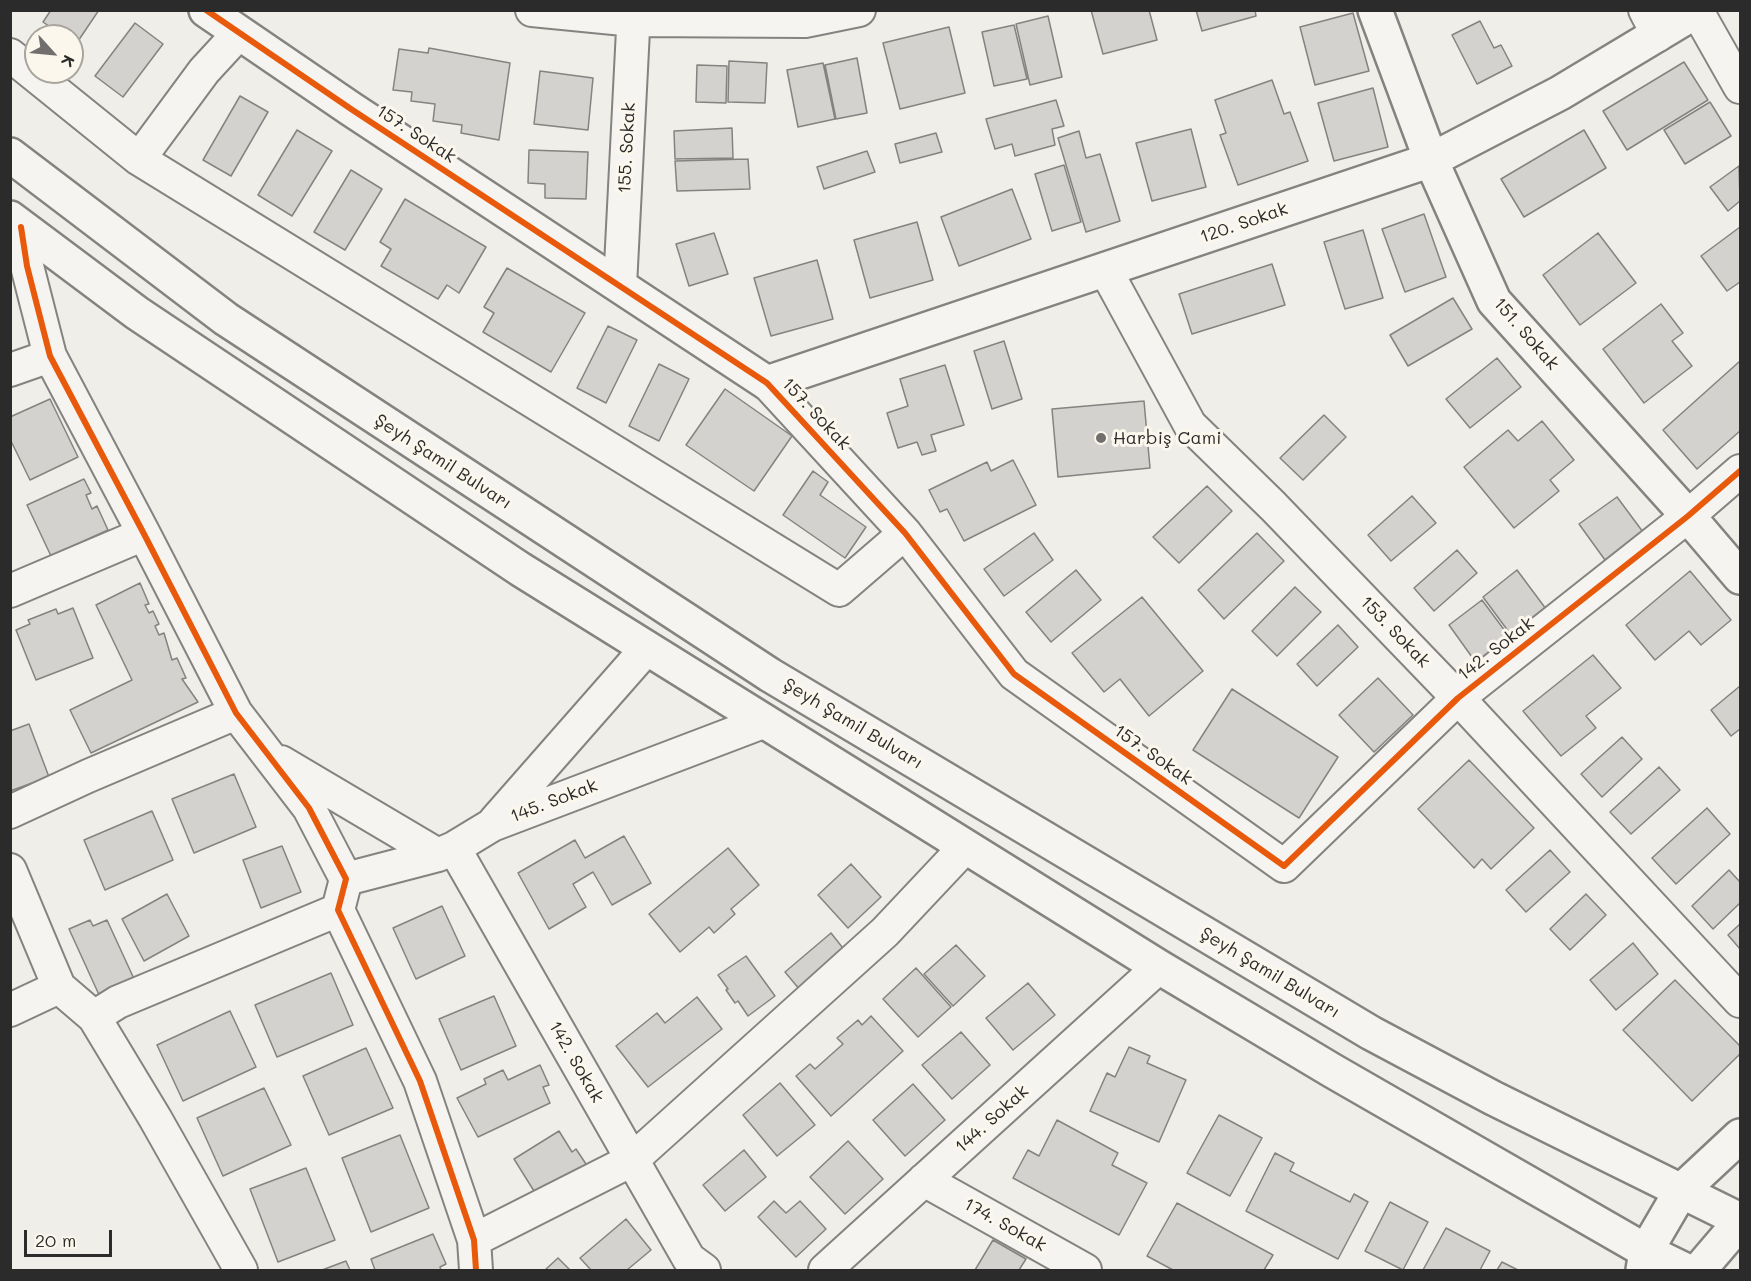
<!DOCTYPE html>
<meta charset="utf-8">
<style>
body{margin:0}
#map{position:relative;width:1751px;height:1281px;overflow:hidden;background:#f0eee8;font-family:Mali,sans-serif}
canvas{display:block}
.frame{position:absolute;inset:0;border:12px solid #2b2b2b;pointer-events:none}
.north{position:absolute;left:24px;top:24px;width:60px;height:60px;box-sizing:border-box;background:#fbf7ec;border:2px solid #a8a59f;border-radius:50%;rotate:117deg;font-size:16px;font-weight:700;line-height:24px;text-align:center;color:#2b2b2b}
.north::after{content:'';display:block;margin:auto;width:21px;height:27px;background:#706f6d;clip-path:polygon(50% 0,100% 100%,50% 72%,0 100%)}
.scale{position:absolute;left:24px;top:1230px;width:88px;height:27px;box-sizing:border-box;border:3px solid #2b2b2b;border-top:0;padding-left:8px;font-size:18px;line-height:21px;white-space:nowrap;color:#2b2b2b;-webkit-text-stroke:4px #fbf7ec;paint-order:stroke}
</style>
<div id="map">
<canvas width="1751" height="1281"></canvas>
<div class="frame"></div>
<div class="north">K</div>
<div class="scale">20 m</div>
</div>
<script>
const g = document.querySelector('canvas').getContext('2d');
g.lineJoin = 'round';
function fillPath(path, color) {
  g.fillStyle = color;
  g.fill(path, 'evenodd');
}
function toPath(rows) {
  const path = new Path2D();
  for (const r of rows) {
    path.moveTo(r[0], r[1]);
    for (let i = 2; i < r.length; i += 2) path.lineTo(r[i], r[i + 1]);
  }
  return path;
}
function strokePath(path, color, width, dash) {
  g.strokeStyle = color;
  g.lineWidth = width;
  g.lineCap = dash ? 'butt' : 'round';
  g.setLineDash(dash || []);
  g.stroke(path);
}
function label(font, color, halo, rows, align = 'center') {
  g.font = font + ' Mali,sans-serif';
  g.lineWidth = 6;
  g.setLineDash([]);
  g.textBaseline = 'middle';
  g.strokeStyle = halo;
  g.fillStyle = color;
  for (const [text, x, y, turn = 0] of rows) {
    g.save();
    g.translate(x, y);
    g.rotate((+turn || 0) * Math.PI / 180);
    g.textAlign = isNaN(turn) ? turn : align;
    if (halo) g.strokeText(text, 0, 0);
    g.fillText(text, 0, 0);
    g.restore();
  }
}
const building = toPath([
 [51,10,99,10,72,50,72,36,57,36,59,33,43,22,51,10],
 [1091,10,1149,10,1157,40,1103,54,1091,10],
 [1196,10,1255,10,1256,16,1202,31,1196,10],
 [1353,13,1369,71,1315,85,1300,27,1353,13],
 [1048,16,1062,77,1030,85,1016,24,1048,16],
 [1480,21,1494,48,1501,45,1512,66,1477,84,1452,35,1480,21],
 [135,23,163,44,123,97,95,76,135,23],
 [1014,25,1027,79,994,86,982,32,1014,25],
 [949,27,965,93,900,109,883,43,949,27],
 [429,48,510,63,499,140,461,133,462,125,433,121,435,104,411,101,412,92,393,90,399,49,428,53,429,48],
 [857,58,867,113,836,119,825,65,857,58],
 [729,61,767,63,765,103,728,102,729,61],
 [1684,62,1708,100,1627,150,1603,111,1684,62],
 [823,63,835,119,798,127,787,70,823,63],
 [697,65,727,66,726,103,696,102,697,65],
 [540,71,593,78,588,130,534,124,540,71],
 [1272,80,1284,114,1290,112,1308,161,1238,185,1220,135,1226,133,1215,100,1272,80],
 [1373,88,1388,147,1334,161,1318,103,1373,88],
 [240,96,268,112,231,176,203,160,240,96],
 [1056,100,1064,126,1052,129,1055,145,1015,156,1012,144,995,149,986,119,1056,100],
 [1710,102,1731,136,1685,164,1664,130,1710,102],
 [732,128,733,158,675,159,674,131,732,128],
 [1191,129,1206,187,1152,201,1136,143,1191,129],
 [297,130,332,151,292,216,258,195,297,130],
 [1584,130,1606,168,1524,217,1501,179,1584,130],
 [1079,131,1086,158,1100,154,1120,221,1086,232,1058,138,1079,131],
 [936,133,942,152,900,163,895,144,936,133],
 [529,150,588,152,586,199,545,198,545,184,528,183,529,150],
 [867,151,875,172,824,189,817,167,867,151],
 [748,159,750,189,677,191,675,161,748,159],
 [1064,165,1081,222,1052,231,1035,174,1064,165],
 [1739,166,1740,201,1728,211,1710,187,1739,166],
 [351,170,382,189,345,250,314,232,351,170],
 [1012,189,1031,239,959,266,941,217,1012,189],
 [405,199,486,247,459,293,447,285,438,299,381,266,391,249,380,242,405,199],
 [1424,214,1446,277,1405,292,1382,229,1424,214],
 [917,222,933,280,870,298,854,240,917,222],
 [1740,227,1740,282,1727,291,1701,256,1740,227],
 [1363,230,1383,298,1345,309,1324,242,1363,230],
 [714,233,728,274,689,286,676,244,714,233],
 [1598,233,1636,283,1580,325,1543,275,1598,233],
 [817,260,833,319,771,336,754,278,817,260],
 [1272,264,1285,305,1192,334,1179,294,1272,264],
 [507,268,585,313,551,372,483,332,494,313,484,307,507,268],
 [1453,298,1472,329,1408,366,1390,335,1453,298],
 [1661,304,1683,333,1672,341,1692,366,1644,403,1603,349,1661,304],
 [608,326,637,340,606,403,577,388,608,326],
 [1004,341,1022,399,992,409,974,351,1004,341],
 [1497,358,1521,387,1470,428,1446,399,1497,358],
 [1740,361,1740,431,1697,469,1663,430,1740,361],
 [659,364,689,379,659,441,629,426,659,364],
 [945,365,964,425,931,435,936,451,922,455,917,442,898,448,887,413,908,406,900,379,945,365],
 [725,389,792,436,754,491,686,445,725,389],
 [50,399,78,457,30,480,10,439,10,417,50,399],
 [1144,401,1150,468,1058,477,1052,409,1144,401],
 [1324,415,1346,437,1303,480,1280,458,1324,415],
 [1542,421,1574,460,1550,480,1559,491,1514,528,1464,467,1508,430,1518,441,1542,421],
 [1013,460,1036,505,964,541,947,509,940,512,929,490,987,462,991,471,1013,460],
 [813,471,828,482,820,495,866,527,845,558,783,515,813,471],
 [84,479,91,493,86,495,92,509,97,506,108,530,51,556,27,505,84,479],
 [1207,486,1232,511,1179,563,1153,537,1207,486],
 [1412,496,1436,523,1391,561,1368,535,1412,496],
 [1617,497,1643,532,1605,560,1579,524,1617,497],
 [1034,533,1053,560,1004,596,984,569,1034,533],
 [1257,533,1284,561,1224,619,1198,590,1257,533],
 [1457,550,1477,573,1434,611,1414,588,1457,550],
 [1076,570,1101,600,1051,642,1026,612,1076,570],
 [1517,570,1549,613,1514,639,1483,597,1517,570],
 [1690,571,1731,620,1701,645,1689,631,1655,660,1626,625,1690,571],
 [140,583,149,604,145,605,149,613,153,611,159,624,155,626,159,635,164,633,172,660,177,658,186,678,182,679,198,702,91,753,70,710,132,680,96,605,140,583],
 [1295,587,1321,612,1277,656,1252,631,1295,587],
 [1142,597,1203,671,1149,716,1120,679,1104,692,1072,653,1142,597],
 [1482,600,1511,639,1477,664,1449,625,1482,600],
 [73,608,93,658,36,680,16,630,30,624,28,620,56,609,58,614,73,608],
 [1338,625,1358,647,1317,686,1297,664,1338,625],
 [1593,655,1621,688,1586,716,1596,728,1561,756,1523,711,1593,655],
 [1378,678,1413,715,1374,752,1339,715,1378,678],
 [1740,686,1740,729,1731,736,1711,710,1740,686],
 [1232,689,1338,757,1299,818,1193,750,1232,689],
 [29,724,49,777,10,791,10,731,29,724],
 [1622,737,1642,759,1602,797,1581,774,1622,737],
 [1469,760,1534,828,1491,869,1482,859,1474,868,1418,809,1469,760],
 [1659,767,1680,790,1631,834,1610,812,1659,767],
 [234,774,256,827,194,853,172,799,234,774],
 [1707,808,1730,834,1676,884,1652,858,1707,808],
 [152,811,173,860,105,890,84,840,152,811],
 [624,836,651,883,612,905,593,872,573,884,586,907,549,929,518,873,575,840,585,858,624,836],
 [282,846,301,892,261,908,243,860,282,846],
 [728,848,759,885,731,909,735,914,714,933,709,927,680,952,649,914,728,848],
 [1550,850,1570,872,1526,912,1506,890,1550,850],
 [851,864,881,897,848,928,818,895,851,864],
 [1729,870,1740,882,1740,903,1713,929,1692,906,1729,870],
 [167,894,189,936,144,961,122,919,167,894],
 [1586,894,1606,915,1570,950,1550,929,1586,894],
 [442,906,465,956,416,979,393,928,442,906],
 [90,920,93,926,107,920,135,981,100,997,69,929,90,920],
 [1740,924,1740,949,1728,935,1740,924],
 [831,933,846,952,800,990,785,972,831,933],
 [1633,943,1658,974,1616,1010,1590,980,1633,943],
 [956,945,985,976,953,1006,924,974,956,945],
 [746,956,775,996,748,1016,738,1001,735,1003,726,990,728,989,718,975,746,956],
 [916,968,951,1007,918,1037,883,999,916,968],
 [331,973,353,1025,277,1057,255,1005,331,973],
 [1675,980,1740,1046,1740,1054,1692,1101,1623,1030,1675,980],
 [1028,983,1055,1015,1013,1050,986,1018,1028,983],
 [494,996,516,1046,461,1070,439,1019,494,996],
 [697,997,722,1029,648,1087,616,1046,657,1013,665,1023,697,997],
 [230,1011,256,1067,183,1101,157,1045,230,1011],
 [871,1016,903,1051,831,1116,796,1076,810,1064,815,1069,843,1044,837,1038,858,1020,862,1025,871,1016],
 [961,1032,990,1065,952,1099,922,1065,961,1032],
 [1129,1047,1150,1056,1147,1063,1186,1080,1159,1142,1090,1111,1107,1073,1115,1077,1129,1047],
 [366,1048,393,1108,329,1135,303,1076,366,1048],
 [540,1065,549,1085,543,1087,550,1103,478,1137,457,1098,486,1084,484,1079,503,1070,508,1080,540,1065],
 [780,1083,815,1125,777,1156,743,1115,780,1083],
 [913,1084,945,1120,905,1156,873,1120,913,1084],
 [264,1088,291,1145,223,1176,197,1118,264,1088],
 [1219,1115,1262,1138,1230,1196,1187,1173,1219,1115],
 [1057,1120,1118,1153,1112,1165,1147,1183,1119,1235,1013,1178,1028,1150,1039,1156,1057,1120],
 [559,1131,572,1152,576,1149,588,1167,539,1199,514,1159,559,1131],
 [400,1135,429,1208,371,1232,342,1158,400,1135],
 [848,1141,883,1179,845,1214,810,1177,848,1141],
 [744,1150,766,1177,725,1211,703,1185,744,1150],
 [1275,1153,1294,1163,1290,1171,1350,1202,1354,1194,1368,1202,1338,1259,1246,1211,1275,1153],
 [306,1168,335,1240,278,1262,250,1189,306,1168],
 [774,1201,786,1213,800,1201,826,1229,796,1257,758,1217,774,1201],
 [1390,1202,1428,1222,1403,1270,1365,1251,1390,1202],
 [1177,1203,1273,1255,1264,1270,1173,1270,1147,1256,1177,1203],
 [626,1219,651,1250,627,1270,591,1270,580,1258,626,1219],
 [1446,1228,1490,1251,1480,1270,1423,1270,1446,1228],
 [433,1234,446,1264,440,1267,441,1270,375,1270,371,1259,433,1234],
 [993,1240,1026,1259,1019,1270,975,1270,993,1240],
 [558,1258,570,1270,545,1270,558,1258],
 [346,1261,350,1270,322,1270,346,1261],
 [1502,1262,1518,1270,1497,1270,1502,1262]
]);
fillPath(building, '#d4d2ce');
strokePath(building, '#848380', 1.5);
const street = toPath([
 [532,10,634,20,805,21,859,10],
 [1645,10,1658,35],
 [1697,11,1740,87],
 [10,55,139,159,839,590,905,533],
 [139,159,204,71,239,33],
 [21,227,27,266,50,356,144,534,236,713,309,808,346,879,338,910,420,1081,474,1240,476,1270],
 [1105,269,1190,425,1273,506,1458,698,1740,1001],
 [620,286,634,10],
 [10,370,50,356],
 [767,383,905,533,1014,674,1284,866,1458,698,1688,516,1740,471],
 [10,591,144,534],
 [281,762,438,855],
 [10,812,88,776,236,713],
 [495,821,647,648],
 [454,848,689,1259,704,1270],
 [10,870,59,987,94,1017],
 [346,879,438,855,454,848,492,825,763,722],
 [10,1010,59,987],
 [924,1180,1085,1270],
 [474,1240,632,1160,885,932,965,847],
 [241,1270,155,1118,94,1017,118,1002,338,910],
 [825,1270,1159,967]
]);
const secondary = toPath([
 [206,10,351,109,767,383,1431,160,1560,93,1698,10],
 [1375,10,1431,160,1494,301,1688,516,1740,577],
 [10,155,226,319,770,675,1371,1033,1493,1098,1740,1220],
 [10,218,137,313,520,569,1159,967,1333,1071,1646,1251,1685,1270],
 [1643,1270,1646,1251,1681,1191,1740,1136],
 [1699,1270,1740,1222]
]);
strokePath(street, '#848380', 36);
strokePath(secondary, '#848380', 38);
strokePath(street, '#f5f4f0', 32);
strokePath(secondary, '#f5f4f0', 33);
strokePath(toPath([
 [206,10,351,109,767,383,905,533,1014,674,1284,866,1458,698,1688,516,1740,471],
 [21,227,27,266,50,356,144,534,236,713,309,808,346,879,338,910,420,1081,474,1240,476,1270]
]), '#e8590c', 6);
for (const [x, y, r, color] of [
 [1101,438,6,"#706f6d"]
]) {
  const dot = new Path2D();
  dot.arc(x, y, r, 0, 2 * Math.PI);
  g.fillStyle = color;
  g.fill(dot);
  strokePath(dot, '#fbf7ec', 2);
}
label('18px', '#2b2b2b', '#fbf7ec', [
 ["157. Sokak",416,134,33],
 ["155. Sokak",627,148,-87],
 ["120. Sokak",1244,223,-19],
 ["151. Sokak",1526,334,49],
 ["157. Sokak",816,414,47],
 ["Şeyh Şamil Bulvarı",443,462,33],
 ["153. Sokak",1395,632,46],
 ["142. Sokak",1496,649,-38],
 ["Şeyh Şamil Bulvarı",853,724,31],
 ["157. Sokak",1153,755,35],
 ["145. Sokak",554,801,-21],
 ["Şeyh Şamil Bulvarı",1270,973,31],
 ["142. Sokak",576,1062,60],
 ["144. Sokak",992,1119,-42],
 ["174. Sokak",1005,1225,29]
]);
label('18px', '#2b2b2b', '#fbf7ec', [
 ["Harbiş Cami",1113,438]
], 'left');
</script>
